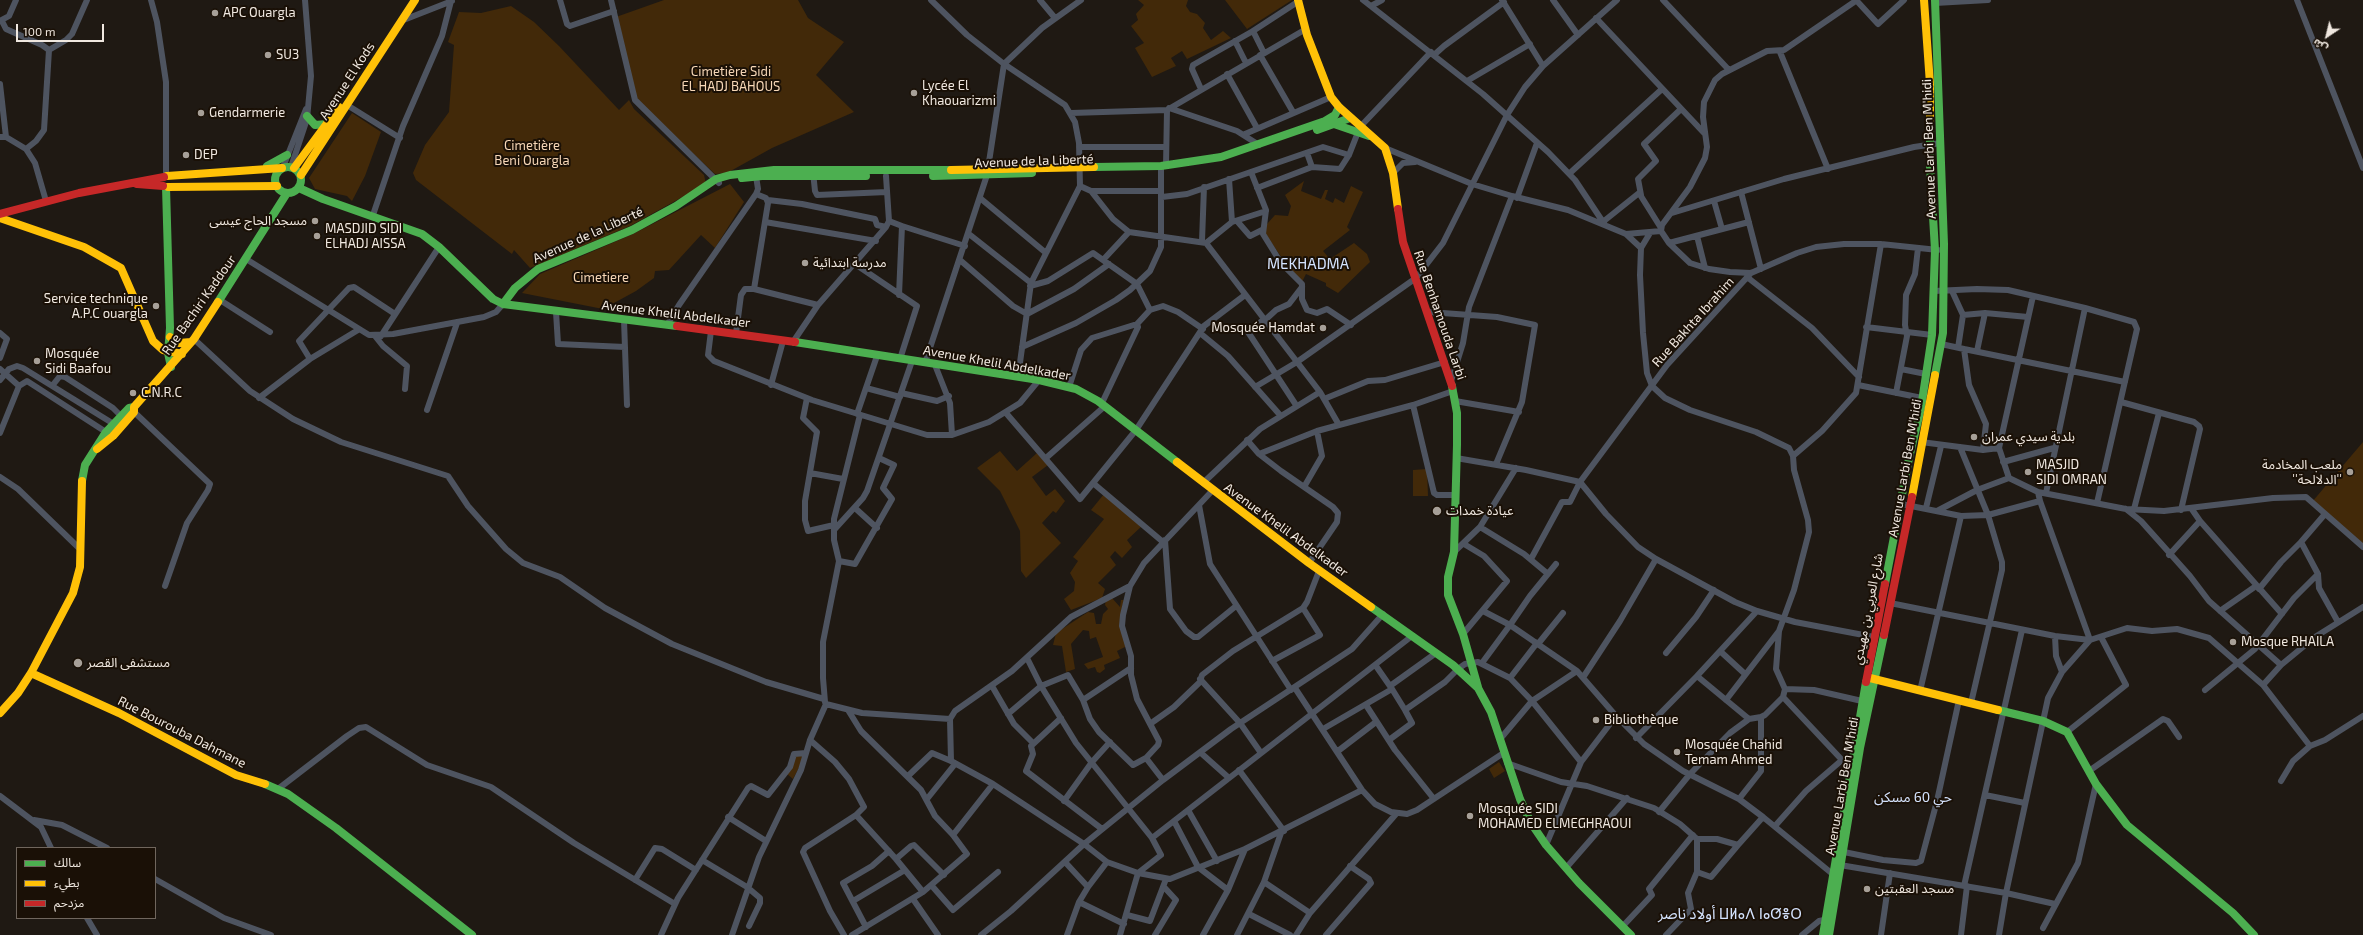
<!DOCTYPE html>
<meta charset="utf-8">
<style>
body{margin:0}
#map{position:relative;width:2363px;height:935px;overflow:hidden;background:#1f1913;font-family:"Exo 2","Noto Sans Arabic",sans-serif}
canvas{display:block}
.legend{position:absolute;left:16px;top:847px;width:140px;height:72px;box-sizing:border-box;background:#1a1006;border:1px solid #70665d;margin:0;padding:5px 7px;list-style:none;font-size:12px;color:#f0e8e0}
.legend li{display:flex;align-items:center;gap:8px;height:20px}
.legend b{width:20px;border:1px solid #70665d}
.north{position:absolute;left:2307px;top:16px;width:40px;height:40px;-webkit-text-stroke:3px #1a1006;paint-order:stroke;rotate:215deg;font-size:11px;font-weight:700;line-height:16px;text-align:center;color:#f0e8e0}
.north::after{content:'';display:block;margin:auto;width:14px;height:18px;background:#f0e8e0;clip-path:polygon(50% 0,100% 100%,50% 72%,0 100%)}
.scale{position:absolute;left:16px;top:24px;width:88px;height:18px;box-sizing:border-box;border:2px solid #f0e8e0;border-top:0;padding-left:5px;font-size:12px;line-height:14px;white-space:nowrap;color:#f0e8e0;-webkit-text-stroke:3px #1a1006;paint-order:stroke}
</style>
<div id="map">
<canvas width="2363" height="935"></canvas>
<ul class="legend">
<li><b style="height:5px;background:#4caf50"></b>سالك</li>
<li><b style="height:5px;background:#ffc107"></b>بطيء</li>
<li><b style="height:5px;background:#c62828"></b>مزدحم</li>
</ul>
<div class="north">ش</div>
<div class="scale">100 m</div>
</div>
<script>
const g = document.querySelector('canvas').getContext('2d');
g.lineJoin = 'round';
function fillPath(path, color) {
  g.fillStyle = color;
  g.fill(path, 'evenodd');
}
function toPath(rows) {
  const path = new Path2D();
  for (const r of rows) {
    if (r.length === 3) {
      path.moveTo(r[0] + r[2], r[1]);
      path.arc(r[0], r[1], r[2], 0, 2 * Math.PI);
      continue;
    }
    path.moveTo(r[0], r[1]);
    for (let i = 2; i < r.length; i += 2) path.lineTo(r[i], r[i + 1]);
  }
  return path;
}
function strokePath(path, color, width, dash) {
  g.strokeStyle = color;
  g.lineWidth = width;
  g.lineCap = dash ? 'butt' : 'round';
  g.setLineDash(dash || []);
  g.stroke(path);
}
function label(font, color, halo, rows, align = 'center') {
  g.font = font + ' "Exo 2","Noto Sans Arabic","Noto Sans Tifinagh",sans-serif';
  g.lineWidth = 4;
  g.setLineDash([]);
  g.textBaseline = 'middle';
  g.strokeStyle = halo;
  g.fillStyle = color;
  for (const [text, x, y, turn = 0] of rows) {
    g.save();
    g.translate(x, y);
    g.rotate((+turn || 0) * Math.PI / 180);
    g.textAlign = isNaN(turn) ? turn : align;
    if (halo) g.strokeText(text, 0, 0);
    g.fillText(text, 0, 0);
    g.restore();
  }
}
fillPath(toPath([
 [664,0,798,0,808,18,844,42,816,75,854,112,772,148,727,173,715,174,637,101,616,17],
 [1138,0,1188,0,1186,6,1190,12,1197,14,1205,23,1203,28,1211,40,1223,31,1231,38,1187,59,1182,51,1171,58,1176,66,1152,77,1135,48,1144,43,1131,26,1138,20,1136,14,1144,5],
 [1225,0,1292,0,1247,29],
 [511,6,534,22,559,46,619,110,629,100,634,109,704,175,706,184,630,226,530,268,514,250,512,254,416,180,413,173,425,145,449,112,454,45,448,42,459,12,481,13],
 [352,113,381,132,365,176,352,201,347,196,315,189,309,178],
 [1304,181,1301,191,1321,199,1325,190,1328,190,1325,199,1333,203,1335,198,1344,203,1351,186,1363,192,1347,227,1350,230,1323,251,1330,259,1354,243,1367,254,1370,262,1338,293,1326,286,1326,283,1306,274,1302,282,1282,263,1282,258,1264,232,1267,224,1275,215,1288,216,1291,206,1285,195],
 [730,184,744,202,715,248,701,235,669,270,655,271,654,278,636,291,603,309,522,293,540,274,633,234],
 [2363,442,2363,548,2312,502],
 [1000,451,1017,471,1037,453,1048,465,1032,477,1046,496,1055,489,1065,501,1056,513,1053,511,1042,523,1061,543,1026,578,1021,571,1020,531,1000,491,977,468],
 [1427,469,1428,496,1413,496,1413,470],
 [1104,494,1142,526,1127,540,1132,547,1122,558,1115,551,1110,557,1116,565,1098,583,1105,589,1102,598,1071,610,1064,599,1074,591,1075,582,1070,573,1078,561,1073,557,1104,519,1091,510],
 [1112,598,1120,607,1121,600,1124,600,1122,608,1127,646,1117,651,1120,658,1104,665,1105,669,1100,673,1097,672,1095,667,1088,669,1084,664,1103,657,1096,637,1090,639,1089,631,1083,630,1071,644,1075,669,1066,672,1062,646,1053,645,1056,633,1088,612,1094,613,1096,624,1101,624,1103,614,1108,609,1105,605,1106,599],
 [794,756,802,756,802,762,793,779,787,774],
 [1499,762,1505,771,1494,778,1489,769]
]), '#422909');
strokePath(toPath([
 [151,0,157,22,166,82,166,176],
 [560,0,567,24,570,26,614,11],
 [611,0,635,100,719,183],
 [931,0,967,35,1004,64,1065,105,1075,122,1079,143,1080,186,1031,283,1018,377],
 [1040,0,1055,18],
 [1363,0,1483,94,1548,152,1575,180,1605,225],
 [1502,0,1543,66],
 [1553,0,1578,35],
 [1663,0,1729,70],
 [1856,0,1878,24,1904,0],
 [1857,0,1784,50,1767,51,1722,74,1715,80,1704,102,1703,117,1707,147,1705,158,1690,187,1662,225,1661,231,1669,243,1690,263,1709,269,1730,272,1751,273,1797,253,1816,247,1844,244,1881,244,1938,250],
 [2297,0,2363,168],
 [1935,3,1988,0],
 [1371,6,1382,0],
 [1596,18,1705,134],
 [0,21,9,16,16,0],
 [2,21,6,29,42,45,49,50],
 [401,21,452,1],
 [1253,31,1264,53],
 [1235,41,1246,63],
 [1780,52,1828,169],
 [1260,55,1293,112],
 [1434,55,1444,46,1504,2],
 [1227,74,1257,128],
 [1467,81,1530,44],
 [0,84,6,137],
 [1201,89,1192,69,1193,65,1253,31,1299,1],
 [347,105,400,138],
 [1169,108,1237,131,1259,145],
 [1071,113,1167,110,1306,29],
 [1245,134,1331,97],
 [0,137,6,137,26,149,35,163,46,201],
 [1079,147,1166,147],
 [1385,148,1472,184,1512,196,1568,210,1626,234,1641,248],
 [26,149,36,141,44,130,49,50,66,40,72,34,87,0],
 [1307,153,1312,167],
 [1166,166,1167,110],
 [283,167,306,109],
 [291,167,307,119,311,76,305,0],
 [813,172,815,191,817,195,887,192],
 [1251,172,1266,210,1263,234,1281,263,1302,284,1302,299,1307,310,1317,313,1327,309,1351,325],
 [1393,173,1403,163,1415,162],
 [1570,173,1662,89],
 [1229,179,1232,222],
 [1080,186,1091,191,1113,219,1129,232,1206,243,1320,392,1339,425],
 [1257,188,1312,167,1340,169,1349,155,1360,127,1431,52],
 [1091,191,1161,191],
 [1741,192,1761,269],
 [1641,195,1638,179,1656,161,1644,144,1681,109],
 [1162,197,1187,194,1323,147,1349,155],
 [980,198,1046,253],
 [1517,198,1537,143],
 [768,200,802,204,875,219,877,225,886,227],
 [1714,201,1722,229],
 [1672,213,1784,179,1914,147,1941,143],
 [373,215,403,126,442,36,451,1],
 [889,221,902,226,899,295],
 [1237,221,1250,236,1262,230],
 [1604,221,1639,193,1661,228],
 [765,222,876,241],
 [902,226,965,246],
 [1650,233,1641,248,1640,275,1643,333,1647,373,1652,386,1665,398,1690,410,1756,432,1789,448,1793,456,1794,470,1808,520,1809,532,1794,590,1779,631,1776,669,1785,689,1783,697,1765,715,1761,717,1749,719,1730,733,1690,774,1659,812],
 [969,234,1031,283],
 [1626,234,1661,231],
 [1697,236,1705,268],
 [1202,241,1204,187],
 [1206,243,1232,222,1266,211],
 [1669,243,1749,222],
 [246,259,369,335,393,334,484,317,496,312,503,304],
 [960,260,1013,306,1027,314,1074,289,1109,264],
 [1103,260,1129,232],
 [855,264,917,306,900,359],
 [1747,277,1812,328,1859,377],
 [1030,286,1048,281,1093,253,1137,284,1150,310],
 [754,289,768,203,766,198,756,194],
 [1934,291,1977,289,2008,290,2085,308,2134,322,2137,329,2097,503],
 [1952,291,1963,315],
 [220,300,270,332],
 [556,312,558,344,625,347],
 [1429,312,1497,317,1535,325,1522,402,1496,464],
 [1985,313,2028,317],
 [624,320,627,405],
 [1263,320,1248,332,1296,405],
 [1264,321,1276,310,1289,304,1302,287],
 [1137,324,1150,310,1163,306,1178,312,1203,329],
 [667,325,679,305,756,194,758,189,756,176],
 [1866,327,1932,335],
 [711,331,708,355,714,361,812,400,927,435,952,435,989,422,1020,403,1039,380],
 [0,333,7,339,0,358],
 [736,333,741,295,745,289,754,289,818,305],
 [1200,333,1228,356,1280,415],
 [375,336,383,346,407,366,405,389],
 [381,336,439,247],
 [194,339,250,391,293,419,341,442,448,476,468,506,506,549,523,563,560,577,605,608,672,644,766,682,824,699],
 [793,342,818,305,886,227,889,221,886,176],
 [1941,344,1964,349,1969,385,1986,424,1983,450],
 [1022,347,1076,323,1116,300,1130,290,1150,271,1161,247,1161,166],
 [1958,348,1963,315,1985,313,1977,351],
 [1964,349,2125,382],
 [310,359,299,341,349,288,354,287,395,314],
 [925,363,987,175,1004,64,1042,28,1081,0],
 [935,365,950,403,952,435],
 [0,369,19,386],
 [1901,369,1926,374],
 [0,380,9,369,17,366,23,368,117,426],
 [1451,381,1463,343,1469,307,1512,196],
 [771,385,783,341],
 [1858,385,1922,398],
 [52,386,60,376,65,377,113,408,121,416],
 [1069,387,1081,350,1092,338,1137,324,1138,327,1102,403],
 [1255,387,1297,362,1416,278,1443,243,1507,115,1525,87,1543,66,1617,0],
 [866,388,900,397],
 [901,393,937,401,949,396],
 [1896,393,1907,336,1905,325,1906,295,1915,274,1918,248],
 [259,398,310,359,358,330],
 [807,398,803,418,817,432,805,501,805,520,808,531,834,525],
 [1324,399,1368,381,1385,380,1445,362],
 [1455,401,1519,412],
 [2121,402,2194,422,2199,426,2200,429,2181,510],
 [1413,405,1434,493,1437,495,1454,495],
 [132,410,210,484,208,490,187,523,165,586],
 [427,410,457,323],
 [1006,413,1080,499,1136,430,1204,326,1245,295],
 [857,414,877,356],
 [0,433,19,386,27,381,109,434],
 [1247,440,1259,454,1317,431,1413,405,1453,391],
 [1921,442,1983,450,1999,448,2009,478,2038,492,2040,501,1988,515,1960,447],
 [1999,448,2033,296],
 [1259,454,1281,471,1333,507,1338,513,1337,522,1309,563],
 [1793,456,1822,431,1856,393,1881,244],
 [1046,458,1105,406],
 [1456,458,1526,470,1580,482,1667,365,1751,273],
 [2003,462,2054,448],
 [810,473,843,479],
 [0,477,18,489,81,550],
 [1093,483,1163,542],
 [1203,483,1260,429,1320,392],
 [1304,487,1322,456,1317,431],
 [2038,492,2126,509,2164,511,2273,498,2306,497,2363,547],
 [2046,493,2085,308],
 [1901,504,1961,516,1988,515,2002,562,2002,570,1971,703],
 [1199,505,1210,564,1291,690],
 [855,508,877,528],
 [1926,508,1941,446],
 [2191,508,2200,521,2282,614],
 [2126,509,2141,521,2190,576,2209,601,2281,665],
 [2134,509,2159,413],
 [1937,511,1977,490,2009,478],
 [2325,514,2301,542,2318,574,2319,588,2338,622],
 [1480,527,1524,554,1548,574],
 [834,530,863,498,867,491,912,361],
 [1165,540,1170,609,1186,631,1194,637,1198,637,1236,606],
 [1454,552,1480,527,1516,468],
 [2169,555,2200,521],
 [1531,559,1562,502,1570,502,1580,482,1606,514,1638,547,1656,559,1735,602,1757,611],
 [839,561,855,564,892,499,883,488,894,465,879,458],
 [1130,586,1071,617,1012,671,955,711,950,719,951,761,993,784,1084,844,1107,862,1138,873,1170,879,1245,849],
 [2259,589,2281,562,2301,542],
 [1890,603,2055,636,2090,640,2127,628,2152,631,2177,629,2209,638,2263,685,2281,665,2315,637,2363,607],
 [1483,611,1510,625,1530,596,1556,564],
 [2220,611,2256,586],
 [1463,634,1507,581,1484,556,1464,544],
 [2055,636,2056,656,2062,672],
 [1538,644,1563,613],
 [1720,651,1745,674],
 [1666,653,1696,617,1714,590],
 [1027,658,1041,686,1076,743,1152,838,1412,636],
 [1272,661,1320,635,1303,608],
 [1482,663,1510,625,1577,671],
 [1376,666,1392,689],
 [1584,676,1620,621,1656,559],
 [1697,676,1757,611,1795,622,1874,637],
 [1510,678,1537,643],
 [1200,679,1240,723,1261,753],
 [2263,685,2310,746,2293,761,2281,781],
 [992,686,1014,724,1033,743],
 [1390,686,1436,653],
 [1295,688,1362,790,1375,804,1391,812,1407,814,1417,810,1505,752],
 [1785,689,1814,690,1862,701],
 [2205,690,2255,649,2294,598,2318,574],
 [1920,691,1961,516],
 [1783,697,1842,760,1855,766],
 [1083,700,1131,668],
 [1726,700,1779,631],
 [825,702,823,678,823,642,839,561,834,540,834,519,860,415],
 [1366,705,1395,750,1434,799],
 [848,710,861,731,921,790,935,816,953,835,967,854,923,892,852,935],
 [1008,714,1041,686,1068,675,1083,700,1090,719,1099,732,1133,765,1146,758],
 [1061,718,1031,746,1033,754,1026,771,1102,829],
 [1150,724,1174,707,1200,682,1202,675,1233,651,1303,608,1307,602,1319,571],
 [1323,729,1392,689,1405,710,1445,682,1458,669,1465,664,1478,662,1510,678,1532,701,1501,738],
 [2067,732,2126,685,2101,637],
 [1636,738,1697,676,1749,719],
 [810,740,835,762,849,779,864,807,856,815,805,848,803,852,830,911,844,935],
 [1389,740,1412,723,1405,710],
 [2310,746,2325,740,2363,716],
 [1338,751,1376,722],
 [1201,753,1229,778],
 [1581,762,1532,701,1577,671,1616,716,1644,744,1683,771,1739,799,1763,817],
 [1507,763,1561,782,1587,786,1654,808,1680,824,1697,839,1717,839,1738,845,1763,817,1835,876],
 [1239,770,1284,831],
 [2089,771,2163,719,2168,721,2179,737],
 [908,776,932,753,951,761],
 [1163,780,1231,729,1352,649,1383,614],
 [278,789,347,736,359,728,366,727,427,765,491,787,574,843,675,904],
 [1985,795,2025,803],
 [0,796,41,827,51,848],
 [927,799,955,764],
 [1739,799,1761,771,1761,717],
 [1064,801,1092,762,1110,742],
 [1188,810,1217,861],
 [856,815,896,859,923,892],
 [728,817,766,841],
 [34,820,62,825,107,848],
 [1174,821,1198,867,1228,890],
 [1775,826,1806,791,1842,760],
 [953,835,993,784],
 [1546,845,1581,762,1616,716],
 [1839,851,1883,860,1916,863,1921,861,1937,801,1959,700],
 [896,859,911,846,914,845,944,875],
 [702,860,747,887,760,898,760,903,749,926],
 [1065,862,1088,887],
 [1840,865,2006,893,2048,698,2062,672,2090,640,2040,501],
 [1566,868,1627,798],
 [1697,872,1711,877,1738,845],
 [155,879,224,918,271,935],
 [635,880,655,848,662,849,696,870],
 [1264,882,1310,913],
 [932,886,953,910,998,872],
 [1964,886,2022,630],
 [913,899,938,935],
 [853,901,905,870],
 [1079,902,1124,924],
 [1249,914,1290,935],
 [1127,915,1150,921,1166,879],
 [87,918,97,935],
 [866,927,843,883,872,866,889,851],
 [1622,927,1652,895,1649,889,1693,835],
 [2043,928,2078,863,2096,784],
 [661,935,678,898,748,788,751,786,768,795,790,767,794,754,806,753],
 [732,935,759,857,801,770,810,740,826,704,862,713,950,719],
 [981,935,1011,911,1084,844,1163,780,1146,758,1158,745,1159,741,1137,699,1131,675,1131,656,1122,626,1123,615,1130,586,1144,563,1212,491],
 [1067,935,1079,902,1088,887,1107,862],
 [1120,935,1138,873,1161,855,1152,838],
 [1155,935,1176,900,1164,887],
 [1203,935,1228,890,1245,849,1362,790],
 [1237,935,1264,882,1281,833],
 [1296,935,1310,913,1396,814],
 [1326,935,1371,883,1369,879,1350,866],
 [1666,935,1691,909,1688,893,1697,872,1697,839],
 [1802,935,1819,921,1829,919],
 [1881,935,1890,873],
 [1961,935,1967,886],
 [1999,935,2006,893,2055,904]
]), '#4e5460', 6);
strokePath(toPath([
 [1935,0,1944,244,1943,333,1935,375],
 [307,116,315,125,327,124],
 [1334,124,1369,136],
 [1317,130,1350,118],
 [267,166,287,155],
 [288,180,13],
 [1094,167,1161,166,1221,157,1325,121,1335,115,1339,107],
 [933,176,1032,173],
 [742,178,762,176,866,176],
 [166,187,170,328,168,353,171,367],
 [299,188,323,199,422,234,439,247,493,299,503,304,677,326],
 [218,302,287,193],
 [503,304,515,288,538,269,632,230,676,206,716,179,730,175,774,170,951,170],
 [795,342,1039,380,1076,389,1098,401,1177,462],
 [1452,386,1457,413,1457,445,1454,552,1448,577,1448,595,1463,634,1478,687],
 [82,481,85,465,106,432,129,408,134,407],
 [1885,584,1909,458,1921,408,1932,335,1935,250,1930,166,1930,120],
 [1371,607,1453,665,1478,688,1491,712,1520,799,1531,823,1546,845,1579,883,1631,935],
 [1998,710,2043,721,2067,732,2096,784,2127,825,2233,913,2254,935],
 [265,784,288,794,336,828,472,935],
 [1823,935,1866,682],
 [1829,935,1860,748,1884,635]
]), '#4caf50', 8);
strokePath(toPath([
 [1298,0,1307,35,1331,97,1339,107,1385,148,1393,173,1398,209],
 [1924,0,1930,84,1930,120],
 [294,168,339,107],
 [951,170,1094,167],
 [301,175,415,0],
 [167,176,282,168],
 [168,187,277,186],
 [0,218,84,247,121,268,153,341,163,350,182,354],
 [170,337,179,343,191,342],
 [97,449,113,436,134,412,134,407,194,339,218,302],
 [1177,462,1309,563,1371,607],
 [1912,497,1935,375],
 [31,673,119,713,236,775,265,784],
 [1870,678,1998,710],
 [0,713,18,693,31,673,73,593,80,567,82,481]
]), '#ffc107', 8);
strokePath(toPath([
 [137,184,163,186],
 [1398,209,1403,242,1452,386],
 [0,214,79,193,164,177],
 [677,326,795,342],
 [1884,635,1912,497],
 [1866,682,1885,584]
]), '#c62828', 8);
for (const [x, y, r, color] of [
 [215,13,4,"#a7a098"],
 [268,55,4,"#a7a098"],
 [914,93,4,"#a7a098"],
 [201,113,4,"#a7a098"],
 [186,155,4,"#a7a098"],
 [315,221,4,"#a7a098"],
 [317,236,4,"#a7a098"],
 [805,263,4,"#a7a098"],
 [156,306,4,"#a7a098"],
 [1323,328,4,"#a7a098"],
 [37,361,4,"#a7a098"],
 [133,393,4,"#a7a098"],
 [1974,437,4,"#a7a098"],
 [2028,472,4,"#a7a098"],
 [2350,472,4,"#a7a098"],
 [1437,511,5,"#a7a098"],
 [2233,642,4,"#a7a098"],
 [78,663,5,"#a7a098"],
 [1596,720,4,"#a7a098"],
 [1677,752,4,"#a7a098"],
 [1470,816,4,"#a7a098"],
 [1867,889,4,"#a7a098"]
]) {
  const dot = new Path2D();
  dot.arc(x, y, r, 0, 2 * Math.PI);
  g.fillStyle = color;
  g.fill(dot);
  strokePath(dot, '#1a1006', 1.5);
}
label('13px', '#f0e8e0', '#1a1006', [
 ["APC Ouargla",223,13],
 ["SU3",276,55],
 ["Lycée El",922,86],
 ["Khaouarizmi",922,101],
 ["Gendarmerie",209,113],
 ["DEP",194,155],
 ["مسجد الحاج عيسى",307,221,"right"],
 ["MASDJID SIDI",325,229],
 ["ELHADJ AISSA",325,244],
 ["مدرسة ابتدائية",813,263],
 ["Service technique",148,299,"right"],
 ["A.P.C ouargla",148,314,"right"],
 ["Mosquée Hamdat",1315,328,"right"],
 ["Mosquée",45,354],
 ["Sidi Baafou",45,369],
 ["C.N.R.C",141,393],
 ["بلدية سيدي عمران",1982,437],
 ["MASJID",2036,465],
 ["SIDI OMRAN",2036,480],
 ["ملعب المخادمة",2342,465,"right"],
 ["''الدلالحة''",2342,480,"right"],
 ["عيادة خمدات",1446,511],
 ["Mosque RHAILA",2241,642],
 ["مستشفى القصر",87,663],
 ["Bibliothèque",1604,720],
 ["Mosquée Chahid",1685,745],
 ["Temam Ahmed",1685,760],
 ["Mosquée SIDI",1478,809],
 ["MOHAMED ELMEGHRAOUI",1478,824],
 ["مسجد العقبتين",1875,889]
], 'left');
label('13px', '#f7d7b7', '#1a1006', [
 ["Cimetière Sidi",731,72],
 ["EL HADJ BAHOUS",731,87],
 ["Cimetière",532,146],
 ["Beni Ouargla",532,161],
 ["Cimetiere",601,278]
]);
label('13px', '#f0e8e0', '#1a1006', [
 ["Avenue El Kods",347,81,-57],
 ["Avenue Larbi Ben M'hidi",1929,149,-92],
 ["Avenue de la Liberté",1034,161,-2],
 ["Avenue de la Liberté",588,235,-24],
 ["Rue Bachiri Kaddour",199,305,-55],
 ["Avenue Khelil Abdelkader",676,314,7],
 ["Rue Benhamouda Larbi",1440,315,71],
 ["Rue Bakhta Ibrahim",1693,322,-48],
 ["Avenue Khelil Abdelkader",997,363,10],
 ["Avenue Larbi Ben M'hidi",1905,468,-80],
 ["Avenue Khelil Abdelkader",1286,530,36],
 ["شارع العربي بن مهيدي",1868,609,-79],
 ["Rue Bourouba Dahmane",182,732,27],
 ["Avenue Larbi Ben M'hidi",1842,786,-80]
]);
label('14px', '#d4e3fe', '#1a1006', [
 ["حي 60 مسكن",1913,797]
]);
label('15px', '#d4e3fe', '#1a1006', [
 ["MEKHADMA",1308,264],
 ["أولاد ناصر ⵡⵍⴰⴷ ⵏⴰⵚⴻⵔ",1730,914]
]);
</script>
